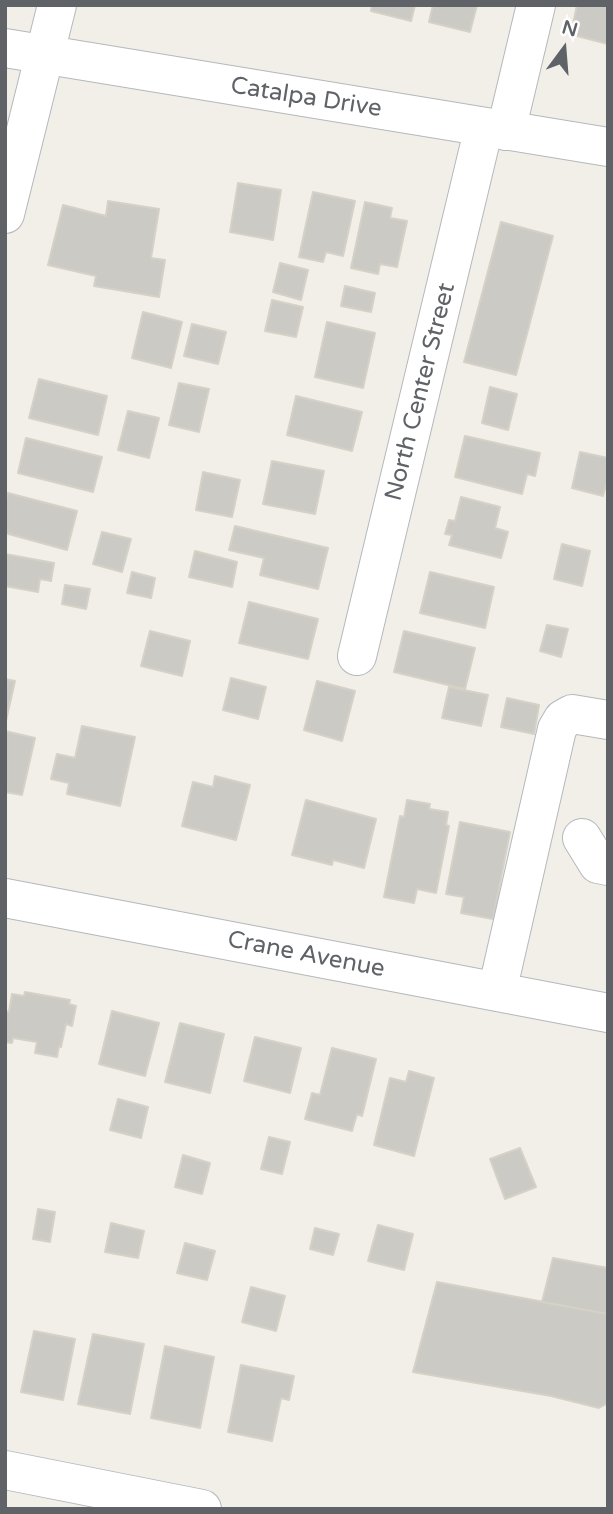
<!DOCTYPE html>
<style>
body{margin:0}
#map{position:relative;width:613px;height:1514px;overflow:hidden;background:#f1efe8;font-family:"Varela Round",sans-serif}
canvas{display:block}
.frame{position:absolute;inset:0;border:7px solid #5f6368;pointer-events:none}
.north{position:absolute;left:529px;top:14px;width:70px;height:70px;-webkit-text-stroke:5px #fff;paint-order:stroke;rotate:16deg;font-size:19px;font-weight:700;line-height:28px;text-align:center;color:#5f6368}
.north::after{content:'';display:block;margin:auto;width:24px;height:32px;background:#5f6368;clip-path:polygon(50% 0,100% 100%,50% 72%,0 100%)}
</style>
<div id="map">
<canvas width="613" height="1514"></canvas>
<div class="frame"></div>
<div class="north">N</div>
</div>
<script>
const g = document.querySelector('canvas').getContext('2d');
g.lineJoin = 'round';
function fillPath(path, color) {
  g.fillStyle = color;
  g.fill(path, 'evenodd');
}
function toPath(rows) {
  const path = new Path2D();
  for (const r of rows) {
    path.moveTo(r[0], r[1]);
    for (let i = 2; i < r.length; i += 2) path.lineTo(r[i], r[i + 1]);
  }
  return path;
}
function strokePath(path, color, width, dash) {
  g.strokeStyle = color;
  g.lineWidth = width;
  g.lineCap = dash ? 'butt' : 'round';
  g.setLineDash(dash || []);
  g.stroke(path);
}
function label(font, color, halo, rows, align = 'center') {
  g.font = font + ' "Varela Round",sans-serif';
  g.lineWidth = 5;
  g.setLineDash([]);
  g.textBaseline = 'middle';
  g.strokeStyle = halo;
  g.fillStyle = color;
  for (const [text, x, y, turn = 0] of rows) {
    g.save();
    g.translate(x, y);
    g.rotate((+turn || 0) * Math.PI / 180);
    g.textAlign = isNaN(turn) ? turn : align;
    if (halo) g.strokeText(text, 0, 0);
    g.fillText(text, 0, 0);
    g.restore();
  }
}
const building = toPath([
 [372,5,415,5,411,21,371,11,372,5],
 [433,5,477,5,470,32,429,22,433,5],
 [577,5,608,5,608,44,577,36,572,29,577,5],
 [238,183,281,190,273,240,230,232,238,183],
 [313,192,355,201,343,256,326,252,323,262,299,257,313,192],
 [108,201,159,209,151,258,165,260,159,297,94,286,96,276,48,265,63,205,106,216,108,201],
 [365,202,392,208,390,218,407,221,397,267,380,264,378,274,351,268,365,202],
 [501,222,553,236,516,375,464,362,501,222],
 [280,263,308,270,301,300,273,292,280,263],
 [345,286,375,293,371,312,341,306,345,286],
 [272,300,303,307,296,337,265,331,272,300],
 [143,312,182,322,171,368,132,358,143,312],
 [327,322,375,333,363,388,315,377,327,322],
 [192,324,226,332,218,364,184,356,192,324],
 [39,379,107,396,98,435,29,418,39,379],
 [179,383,209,389,199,432,169,425,179,383],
 [490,387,517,394,508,430,482,423,490,387],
 [296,396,362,412,352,451,287,435,296,396],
 [128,411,159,418,149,458,118,450,128,411],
 [465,436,540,453,535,476,527,474,522,494,455,477,465,436],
 [26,438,102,457,93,492,18,473,26,438],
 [580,452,608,458,608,478,603,496,572,488,580,452],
 [272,461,324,471,315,514,263,504,272,461],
 [203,472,240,480,232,517,196,510,203,472],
 [8,493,77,511,67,550,5,533,5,504,8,493],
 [461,497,500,507,495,528,508,532,501,558,449,545,452,535,445,534,449,520,455,521,461,497],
 [235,526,328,548,318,589,260,575,264,558,229,550,235,526],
 [102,532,131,539,122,572,93,564,102,532],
 [562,544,590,551,582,586,554,579,562,544],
 [195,551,237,562,232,587,189,577,195,551],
 [5,554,54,563,51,581,40,579,38,592,5,586,5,554],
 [132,572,155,578,151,598,127,593,132,572],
 [430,572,494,587,485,628,420,613,430,572],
 [65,585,90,589,86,609,62,604,65,585],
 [249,602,318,619,308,659,239,643,249,602],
 [547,625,568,629,561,657,540,651,547,625],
 [150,631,190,641,182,676,141,666,150,631],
 [404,631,475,648,465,689,394,672,404,631],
 [231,678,266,687,258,719,223,710,231,678],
 [5,679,15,681,5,725,5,679],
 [317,681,355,691,342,741,304,730,317,681],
 [449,687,488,695,481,726,442,718,449,687],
 [507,698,539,705,534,734,501,727,507,698],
 [82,726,135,737,120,806,67,794,69,783,51,779,57,754,75,758,82,726],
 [5,731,35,738,22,795,5,792,5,731],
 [215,776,250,785,236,840,182,826,193,782,213,787,215,776],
 [306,800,376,819,364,868,333,860,332,865,292,855,306,800],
 [407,800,430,804,429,809,448,812,446,825,449,826,436,893,417,889,414,903,384,897,400,816,404,817,407,800],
 [460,822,510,832,493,919,461,913,464,897,446,894,460,822],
 [25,992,70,1000,69,1004,76,1006,72,1026,66,1024,61,1047,59,1046,57,1057,35,1053,37,1042,13,1038,12,1043,5,1042,5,1011,9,1012,12,994,24,996,25,992],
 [112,1011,159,1023,145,1076,99,1064,112,1011],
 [180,1023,224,1034,210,1093,165,1082,180,1023],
 [255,1037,301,1048,290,1093,244,1081,255,1037],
 [332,1048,376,1059,362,1116,357,1114,352,1131,305,1119,312,1093,320,1095,332,1048],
 [409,1071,434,1078,414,1156,374,1145,390,1078,406,1082,409,1071],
 [118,1099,148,1107,141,1138,110,1130,118,1099],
 [269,1137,290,1142,282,1174,261,1169,269,1137],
 [520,1148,536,1187,505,1199,490,1159,520,1148],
 [183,1155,210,1163,202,1194,175,1187,183,1155],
 [38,1209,55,1212,50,1242,33,1239,38,1209],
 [111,1223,144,1231,138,1258,105,1252,111,1223],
 [378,1225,413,1234,404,1270,368,1261,378,1225],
 [315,1228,339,1234,333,1255,310,1249,315,1228],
 [185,1243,215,1251,207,1280,177,1273,185,1243],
 [553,1258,608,1268,608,1314,542,1302,553,1258],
 [437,1282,608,1314,608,1403,599,1408,551,1396,413,1372,437,1282],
 [251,1287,285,1296,276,1331,242,1322,251,1287],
 [34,1331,75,1339,63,1400,21,1392,34,1331],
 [93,1334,144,1344,130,1414,78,1404,93,1334],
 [165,1346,214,1357,200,1428,151,1418,165,1346],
 [241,1365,294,1376,289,1400,281,1398,272,1441,228,1432,241,1365]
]);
fillPath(building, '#cccac5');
strokePath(building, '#d6d1c6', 2);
const minor = toPath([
 [5,48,608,147],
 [506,131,536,5],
 [5,214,57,5],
 [357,656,484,127],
 [582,838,598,864,608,866],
 [5,898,608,1013],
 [497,992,557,729,563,719,572,714,608,720],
 [5,1470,202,1509]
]);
strokePath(minor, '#b5b8bc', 40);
strokePath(minor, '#fff', 38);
label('24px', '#5f6368', '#fff', [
 ["Catalpa Drive",306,98,9],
 ["North Center Street",421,392,-76],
 ["Crane Avenue",306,955,11]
]);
</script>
